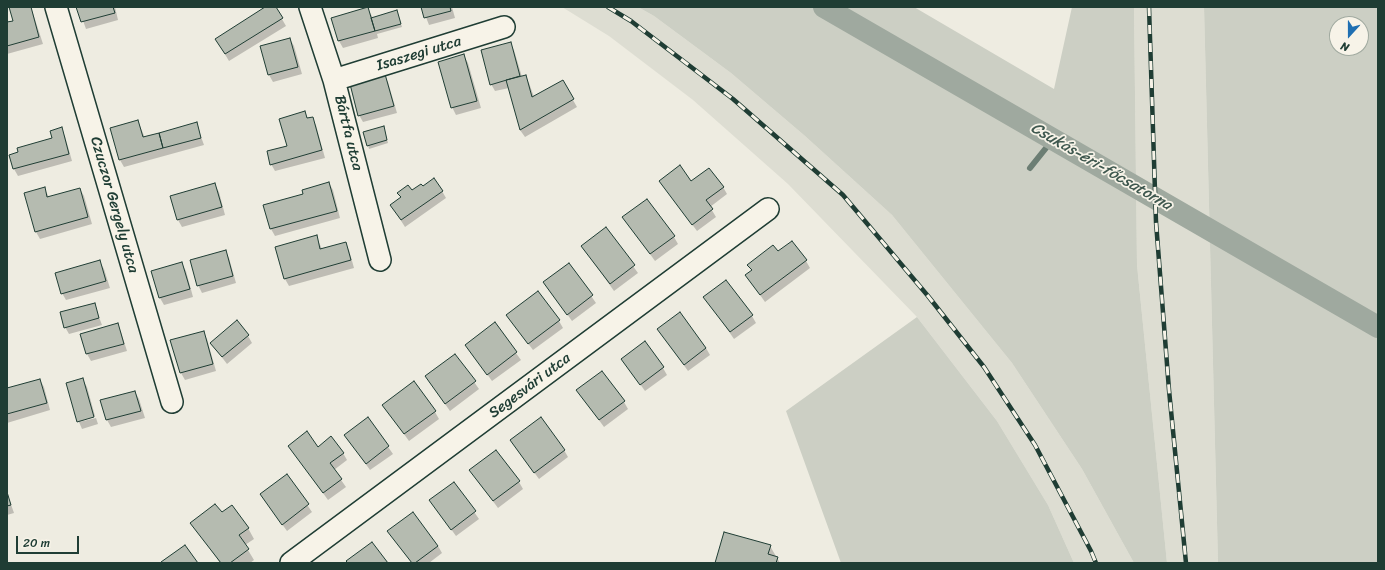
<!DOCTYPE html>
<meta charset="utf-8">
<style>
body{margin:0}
#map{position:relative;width:1385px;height:570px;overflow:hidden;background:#eeece1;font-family:Sriracha,sans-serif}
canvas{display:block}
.frame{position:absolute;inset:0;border:8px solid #1f3d34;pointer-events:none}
.north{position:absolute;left:1329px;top:16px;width:40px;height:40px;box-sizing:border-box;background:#f7f3e8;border:1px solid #a1aaa0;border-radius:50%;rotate:201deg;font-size:11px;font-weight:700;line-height:16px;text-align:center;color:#1f3d34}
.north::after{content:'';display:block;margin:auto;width:14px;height:18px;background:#1f6fb2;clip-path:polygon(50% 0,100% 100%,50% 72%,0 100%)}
.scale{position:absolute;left:16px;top:536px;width:63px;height:18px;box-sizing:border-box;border:2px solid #1f3d34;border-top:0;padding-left:5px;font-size:12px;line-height:14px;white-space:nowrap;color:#1f3d34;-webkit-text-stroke:3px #f7f3e8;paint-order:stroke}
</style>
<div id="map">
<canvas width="1385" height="570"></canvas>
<div class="frame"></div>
<div class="north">N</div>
<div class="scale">20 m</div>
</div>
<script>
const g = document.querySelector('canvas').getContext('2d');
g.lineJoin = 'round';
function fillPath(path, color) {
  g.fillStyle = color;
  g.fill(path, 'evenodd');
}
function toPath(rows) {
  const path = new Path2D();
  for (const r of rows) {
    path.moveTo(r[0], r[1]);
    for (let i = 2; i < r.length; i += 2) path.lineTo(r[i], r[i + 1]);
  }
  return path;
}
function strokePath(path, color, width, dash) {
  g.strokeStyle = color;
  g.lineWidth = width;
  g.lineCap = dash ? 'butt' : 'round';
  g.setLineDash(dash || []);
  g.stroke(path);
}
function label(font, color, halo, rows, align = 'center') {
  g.font = font + ' Sriracha,sans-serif';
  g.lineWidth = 3.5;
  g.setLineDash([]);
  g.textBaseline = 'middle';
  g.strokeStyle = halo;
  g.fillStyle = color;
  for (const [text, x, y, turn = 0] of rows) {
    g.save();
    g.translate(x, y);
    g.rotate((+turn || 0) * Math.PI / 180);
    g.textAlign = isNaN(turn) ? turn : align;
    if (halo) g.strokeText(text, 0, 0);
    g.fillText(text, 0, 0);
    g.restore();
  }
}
fillPath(toPath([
 [562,7,638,7,654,16,731,73,805,136,892,215,1012,363,1082,469,1134,563,1074,563,1048,505,997,421,917,317,788,184,693,100,609,36],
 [1134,7,1204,7,1218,563,1167,563,1137,265]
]), '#ddddd2');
fillPath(toPath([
 [638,7,914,7,1054,89,1072,7,1134,7,1137,265,1167,563,1134,563,1082,469,1012,363,892,215,805,136,731,73,654,16],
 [1204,7,1378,7,1378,563,1218,563],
 [1337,24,1361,24,1361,48,1337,48],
 [917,317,997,421,1048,505,1074,563,841,563,786,411]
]), '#cccfc4');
fillPath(toPath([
 [12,7,31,7,43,44,7,54,7,23,14,21],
 [78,7,115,7,118,20,86,29],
 [267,7,275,7,286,26,229,61,220,46],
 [422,7,452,7,455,18,429,25],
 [368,9,373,18,397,12,402,27,377,34,378,38,343,48,339,41],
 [290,39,294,46,302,74,273,82,269,75,261,47],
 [510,43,514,50,522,77,525,76,529,83,534,97,562,81,577,107,525,137,520,130,509,88,495,91,491,84],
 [464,56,468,63,481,108,456,115,452,107],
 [384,75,388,82,397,113,363,122,359,115],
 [305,113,308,119,312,118,316,125,325,158,275,171,271,164,288,146],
 [138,121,145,138,196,123,204,145,124,167,120,160],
 [61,129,65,136,72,161,18,176,14,169,53,139],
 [385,131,388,143,369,149,368,145],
 [660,181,691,182,723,187,727,194,710,207,716,217,697,231],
 [329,183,333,190,340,218,275,236,271,229,264,206,304,195],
 [215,185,219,192,225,215,182,227,178,220],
 [422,187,442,191,446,198,405,227,391,205,412,191],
 [44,188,49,197,80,189,84,196,92,224,40,239,36,232],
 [624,218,674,237,678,244,655,261],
 [606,229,638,273,614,291,582,246],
 [316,236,322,249,345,243,349,250,354,268,289,286,285,279],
 [225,251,229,258,236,283,202,293,198,285],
 [777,252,806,261,810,268,765,302,746,275,752,271,749,265],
 [100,262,104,269,110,288,66,300,62,293],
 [182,264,186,271,193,297,164,305,160,298],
 [569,264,596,303,572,321,544,282],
 [705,297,752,316,756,323,734,339],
 [94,304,102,325,69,334,65,327],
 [559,321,563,328,533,350,512,322],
 [495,324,521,360,492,381,466,345],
 [117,325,121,332,127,351,91,361,87,354],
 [658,329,706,348,710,355,688,371],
 [203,332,207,339,216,371,185,380,181,373],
 [248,336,252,343,227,364,211,343],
 [455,355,479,389,450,411,426,377],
 [622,359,663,368,667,375,645,391],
 [40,380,44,387,50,410,7,423,7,389],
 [83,380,87,387,95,416,79,422,68,384],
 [135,392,139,399,145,418,111,427,107,420,102,401],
 [582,397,624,402,628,409,604,427],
 [383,405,435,412,439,419,409,441],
 [96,418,98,424,82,429,79,422],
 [368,418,393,454,370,470,345,435],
 [511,441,564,450,568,457,539,479],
 [289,446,318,448,343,453,347,460,334,470,346,487,328,500],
 [287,476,312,512,287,531,261,495],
 [475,477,519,482,523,489,498,508],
 [454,483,479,519,456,536,435,507],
 [7,493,14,513,7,515],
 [221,514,248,528,254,539,245,545,254,560,250,563,220,563,192,523],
 [393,538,438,546,442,553,429,563,412,563],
 [770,546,780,563,716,563]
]), '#0003');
strokePath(toPath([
 [1030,168,1046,148,1051,138]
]), '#6c7e74', 6);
strokePath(toPath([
 [824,7,1378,327]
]), '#9fa99f', 22);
const building = toPath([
 [9,7,31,7,39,37,7,46,7,22,13,21,9,7],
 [76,7,113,7,115,13,81,22,76,7],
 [265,7,276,7,283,18,225,54,215,39,265,7],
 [368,7,375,31,338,41,331,18,368,7],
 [421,7,450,7,451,11,424,18,421,7],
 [397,10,401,24,375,31,371,18,397,10],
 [290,38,298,67,268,75,260,46,290,38],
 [511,42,520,76,490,85,481,50,511,42],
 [464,54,477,101,451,108,438,62,464,54],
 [385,74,394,106,358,116,350,84,385,74],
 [526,75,532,97,563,80,574,99,520,130,506,80,526,75],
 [305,111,307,118,313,117,322,150,270,165,267,151,287,146,279,119,305,111],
 [138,120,143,137,159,133,163,148,119,160,110,128,138,120],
 [197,122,201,138,163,148,159,133,197,122],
 [384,126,387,140,367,146,363,132,384,126],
 [62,127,69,154,13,169,9,155,18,152,17,148,52,138,50,131,62,127],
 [680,165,691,181,709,168,724,187,706,200,713,209,692,225,659,181,680,165],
 [434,178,443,191,401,220,390,205,401,197,397,193,408,185,412,190,421,184,423,186,434,178],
 [329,182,337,211,270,229,263,205,303,194,302,190,329,182],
 [215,183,222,207,177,220,170,196,215,183],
 [45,187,47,197,80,188,88,217,35,232,24,193,45,187],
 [647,199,675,236,650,254,622,217,647,199],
 [606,227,635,265,610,284,581,246,606,227],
 [317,235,320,249,346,242,351,260,284,279,275,247,317,235],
 [792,241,807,260,760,295,745,275,752,270,747,265,773,245,778,251,792,241],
 [226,250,233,276,197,286,190,260,226,250],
 [100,260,106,281,61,294,55,273,100,260],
 [182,262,190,289,159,298,151,271,182,262],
 [569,263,593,295,567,315,543,282,569,263],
 [726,280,753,315,730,332,703,297,726,280],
 [538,291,560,320,528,344,506,315,538,291],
 [95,303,99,318,64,328,60,312,95,303],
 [680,312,706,348,684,365,657,329,680,312],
 [237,320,249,335,222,357,210,343,237,320],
 [495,322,517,352,487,375,465,345,495,322],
 [118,323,124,344,86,354,80,334,118,323],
 [204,331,213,364,180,373,170,340,204,331],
 [645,341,664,367,640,385,621,359,645,341],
 [455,354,476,381,445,404,425,376,455,354],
 [602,371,625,401,599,420,576,390,602,371],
 [83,378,94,417,77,422,66,383,83,378],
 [40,379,47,403,7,414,7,388,40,379],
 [414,381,436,411,404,434,382,405,414,381],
 [135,391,141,411,106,420,100,400,135,391],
 [368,417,389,446,366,464,344,435,368,417],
 [541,417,565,450,534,473,510,440,541,417],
 [307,431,318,447,331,436,344,453,330,463,342,479,323,493,288,446,307,431],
 [496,450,520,481,493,501,469,470,496,450],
 [287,474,309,504,282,525,260,494,287,474],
 [454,482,476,511,451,530,429,500,454,482],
 [7,492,11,505,7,506,7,492],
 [215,504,222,512,232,505,249,528,239,535,249,549,230,563,221,563,190,523,215,504],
 [413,512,438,546,415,563,412,563,387,531,413,512],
 [724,532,771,545,768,554,778,557,776,563,715,563,724,532],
 [372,542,388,563,348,563,346,561,372,542],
 [185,545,198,563,162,563,161,562,185,545]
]);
fillPath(building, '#b5bbb0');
strokePath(building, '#1f3d34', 1);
const minor = toPath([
 [56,7,172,402],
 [310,7,334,80,380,260],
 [334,80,504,27],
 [291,563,768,209]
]);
strokePath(minor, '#1f3d34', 24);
strokePath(minor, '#f7f3e8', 21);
const rail = toPath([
 [608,7,631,21,733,99,843,195,928,296,984,367,1035,445,1091,551,1096,563],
 [1149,7,1156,222,1169,390,1186,563]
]);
strokePath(rail, '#1f3d34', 4.5);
strokePath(rail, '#f7f3e8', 3, [9]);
label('15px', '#1f3d34', '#f7f3e8', [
 ["Isaszegi utca",419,54,-17],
 ["Bártfa utca",348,133,76],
 ["Czuczor Gergely utca",114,205,74],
 ["Segesvári utca",530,386,-37]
]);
label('italic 16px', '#3f584f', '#f7f3e8', [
 ["Csukás-éri-főcsatorna",1101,167,30]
]);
</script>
